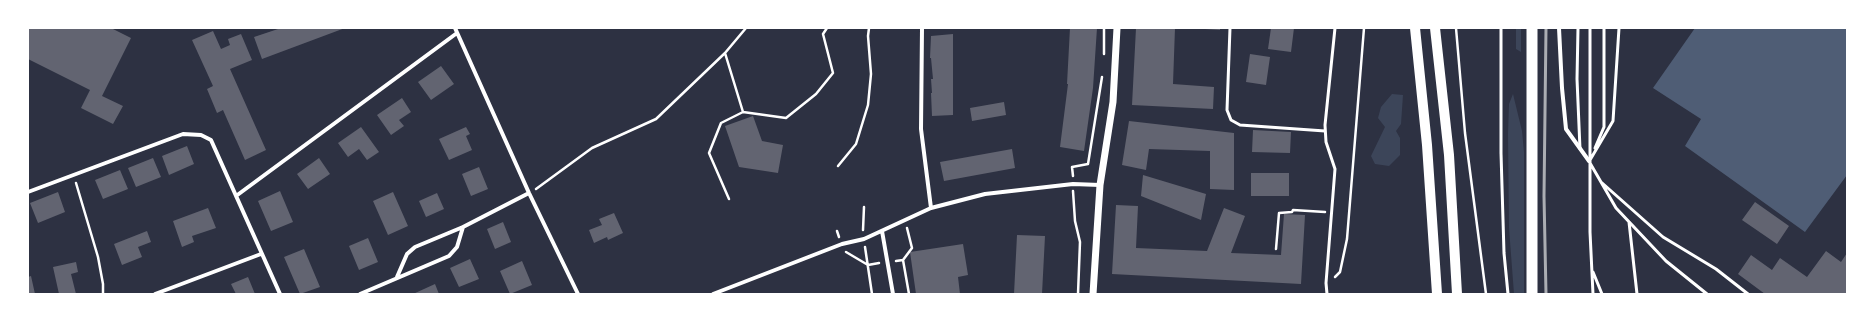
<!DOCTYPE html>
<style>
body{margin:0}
#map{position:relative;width:1875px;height:322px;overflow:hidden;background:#2d3142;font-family:"Work Sans",sans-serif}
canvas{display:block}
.frame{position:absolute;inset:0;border:29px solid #fff;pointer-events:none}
</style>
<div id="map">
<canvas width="1875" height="322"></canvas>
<div class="frame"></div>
</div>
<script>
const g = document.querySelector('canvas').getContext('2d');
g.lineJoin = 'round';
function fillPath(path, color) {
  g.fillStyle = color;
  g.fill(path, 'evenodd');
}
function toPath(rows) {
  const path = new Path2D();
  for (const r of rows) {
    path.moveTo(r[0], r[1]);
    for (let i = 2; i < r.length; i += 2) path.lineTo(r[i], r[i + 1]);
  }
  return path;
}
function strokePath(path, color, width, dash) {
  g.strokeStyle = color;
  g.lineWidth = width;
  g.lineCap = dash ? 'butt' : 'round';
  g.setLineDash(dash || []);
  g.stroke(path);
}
fillPath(toPath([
 [1516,28,1521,28,1521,52,1516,49],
 [1392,94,1403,95,1401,124,1396,131,1400,138,1400,155,1389,166,1375,164,1371,156,1385,127,1378,118,1381,107],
 [1513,94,1522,131,1524,152,1524,294,1514,294,1509,228,1508,134,1509,104]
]), '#3c4559');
fillPath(toPath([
 [1695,28,1847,28,1847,175,1805,232,1685,146,1701,119,1653,88]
]), '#4f5d75');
fillPath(toPath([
 [28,28,111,28,131,38,102,96,123,106,113,124,81,108,90,90,28,59],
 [281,28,345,28,262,59,254,37],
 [1070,28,1097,28,1093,88,1084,151,1060,147,1068,84,1067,84],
 [1136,28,1175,28,1173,84,1214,87,1213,109,1132,105],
 [1205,28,1220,28,1220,30,1205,29],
 [1271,28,1294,28,1291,52,1268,49],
 [213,31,221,49,230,45,228,39,241,34,252,60,230,69,266,150,245,160,223,110,217,113,207,89,213,86,192,40],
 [953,34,953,115,932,116,931,93,932,93,931,79,933,79,931,58,930,58,931,36],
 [1250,54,1270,57,1266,85,1246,82],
 [441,66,454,84,431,100,418,82],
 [402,98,411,112,399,120,404,126,391,135,377,115],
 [1004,102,1006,115,972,121,970,108],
 [753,116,762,141,783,145,778,173,739,167,725,126],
 [1129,121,1234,133,1234,190,1210,189,1210,151,1149,149,1146,170,1122,165],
 [361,127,379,152,367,160,359,149,348,157,338,143],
 [466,127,470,134,466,136,472,150,449,160,439,139],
 [1253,130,1291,132,1290,153,1252,152],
 [187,146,194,164,169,175,162,156],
 [1012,149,1015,168,944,181,940,162],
 [153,158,161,177,136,187,128,168],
 [319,158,330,174,308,189,297,174],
 [479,167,488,189,471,196,462,174],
 [120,170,128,189,103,199,95,180],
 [1251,173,1289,173,1289,196,1251,196],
 [1143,175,1206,194,1201,220,1141,196],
 [280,191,293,222,271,231,258,201],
 [58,192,65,212,38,223,30,203],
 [393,192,408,226,388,235,373,201],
 [437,193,444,209,426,217,419,201],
 [1755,202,1789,226,1777,244,1742,220],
 [1116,205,1138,206,1136,248,1207,251,1224,208,1245,216,1231,253,1281,255,1284,214,1305,215,1301,284,1112,274],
 [208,208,216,228,192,236,194,242,182,247,173,221],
 [614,213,623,233,608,240,607,237,594,243,589,230,602,225,599,219],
 [503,222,511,242,495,249,487,229],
 [147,231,151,242,138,247,142,257,122,265,114,244],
 [1017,235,1045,236,1042,294,1014,294],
 [368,238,378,262,359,270,349,246],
 [963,244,968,275,958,277,960,294,916,294,910,252],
 [304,249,320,287,300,294,284,257],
 [1826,251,1841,262,1847,253,1847,294,1765,294,1738,274,1751,255,1772,270,1780,258,1807,277],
 [470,259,479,279,459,287,450,268],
 [522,261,532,285,510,294,500,271],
 [76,262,78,272,71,274,76,294,59,294,53,267],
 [31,276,35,294,28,294,28,277],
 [248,277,255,294,236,294,231,284],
 [435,284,439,294,413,294]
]), '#626471');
strokePath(toPath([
 [1456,28,1465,133,1486,294],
 [1104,54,1104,28],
 [743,112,725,53,746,28],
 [838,166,856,144,868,105,871,74,868,36,869,28],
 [1073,176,1072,167,1088,164,1102,77],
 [76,183,98,257,103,284,103,294],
 [536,189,592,148,656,119,725,53],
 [1073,191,1075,221,1080,242,1078,294],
 [729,199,709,153,721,123,743,112,786,118,816,94,833,73,823,34,827,28],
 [907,228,912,248,903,260,909,294],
 [863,230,864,207],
 [837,231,839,237],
 [865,247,872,294],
 [1276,249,1279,213,1292,212,1293,210,1325,212],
 [846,252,868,265,879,263],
 [896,261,903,260],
 [1335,277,1340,272,1347,239,1364,28]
]), '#fff', 2.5);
strokePath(toPath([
 [1230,28,1227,110,1231,120,1240,125,1325,131],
 [1501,28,1501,153,1504,253,1508,294],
 [1578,28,1577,79,1580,149],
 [1590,28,1590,232,1593,294],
 [1595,148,1604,127,1604,28],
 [1590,160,1613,121,1619,28],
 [1590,163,1616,208,1666,261,1707,294],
 [1601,182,1663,237,1716,269,1748,294],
 [1629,222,1637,294],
 [1593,272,1602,294],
 [1327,294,1326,283,1335,169,1326,142,1325,125,1335,28]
]), '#fff', 3);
strokePath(toPath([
 [455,28,529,193,578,294],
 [922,28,921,129,931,208],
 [1559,28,1562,88,1566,129,1589,161],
 [28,192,183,134,201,135,211,140,280,294],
 [236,196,457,33],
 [882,231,893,294],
 [397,277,407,254,415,247,463,227,529,193],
 [155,294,261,254],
 [360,294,449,256,457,247,463,227],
 [713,294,842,244,864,239,931,208,985,194,1073,184,1100,185]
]), '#fff', 4);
strokePath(toPath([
 [1093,294,1100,185,1113,102,1117,28]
]), '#fff', 7);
strokePath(toPath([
 [1415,28,1427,145,1437,294],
 [1435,28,1449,155,1457,294]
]), '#fff', 10);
strokePath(toPath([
 [1532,28,1532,294]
]), '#fff', 11);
strokePath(toPath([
 [1546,28,1544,196,1546,294]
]), '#abadb3', 3);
</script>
